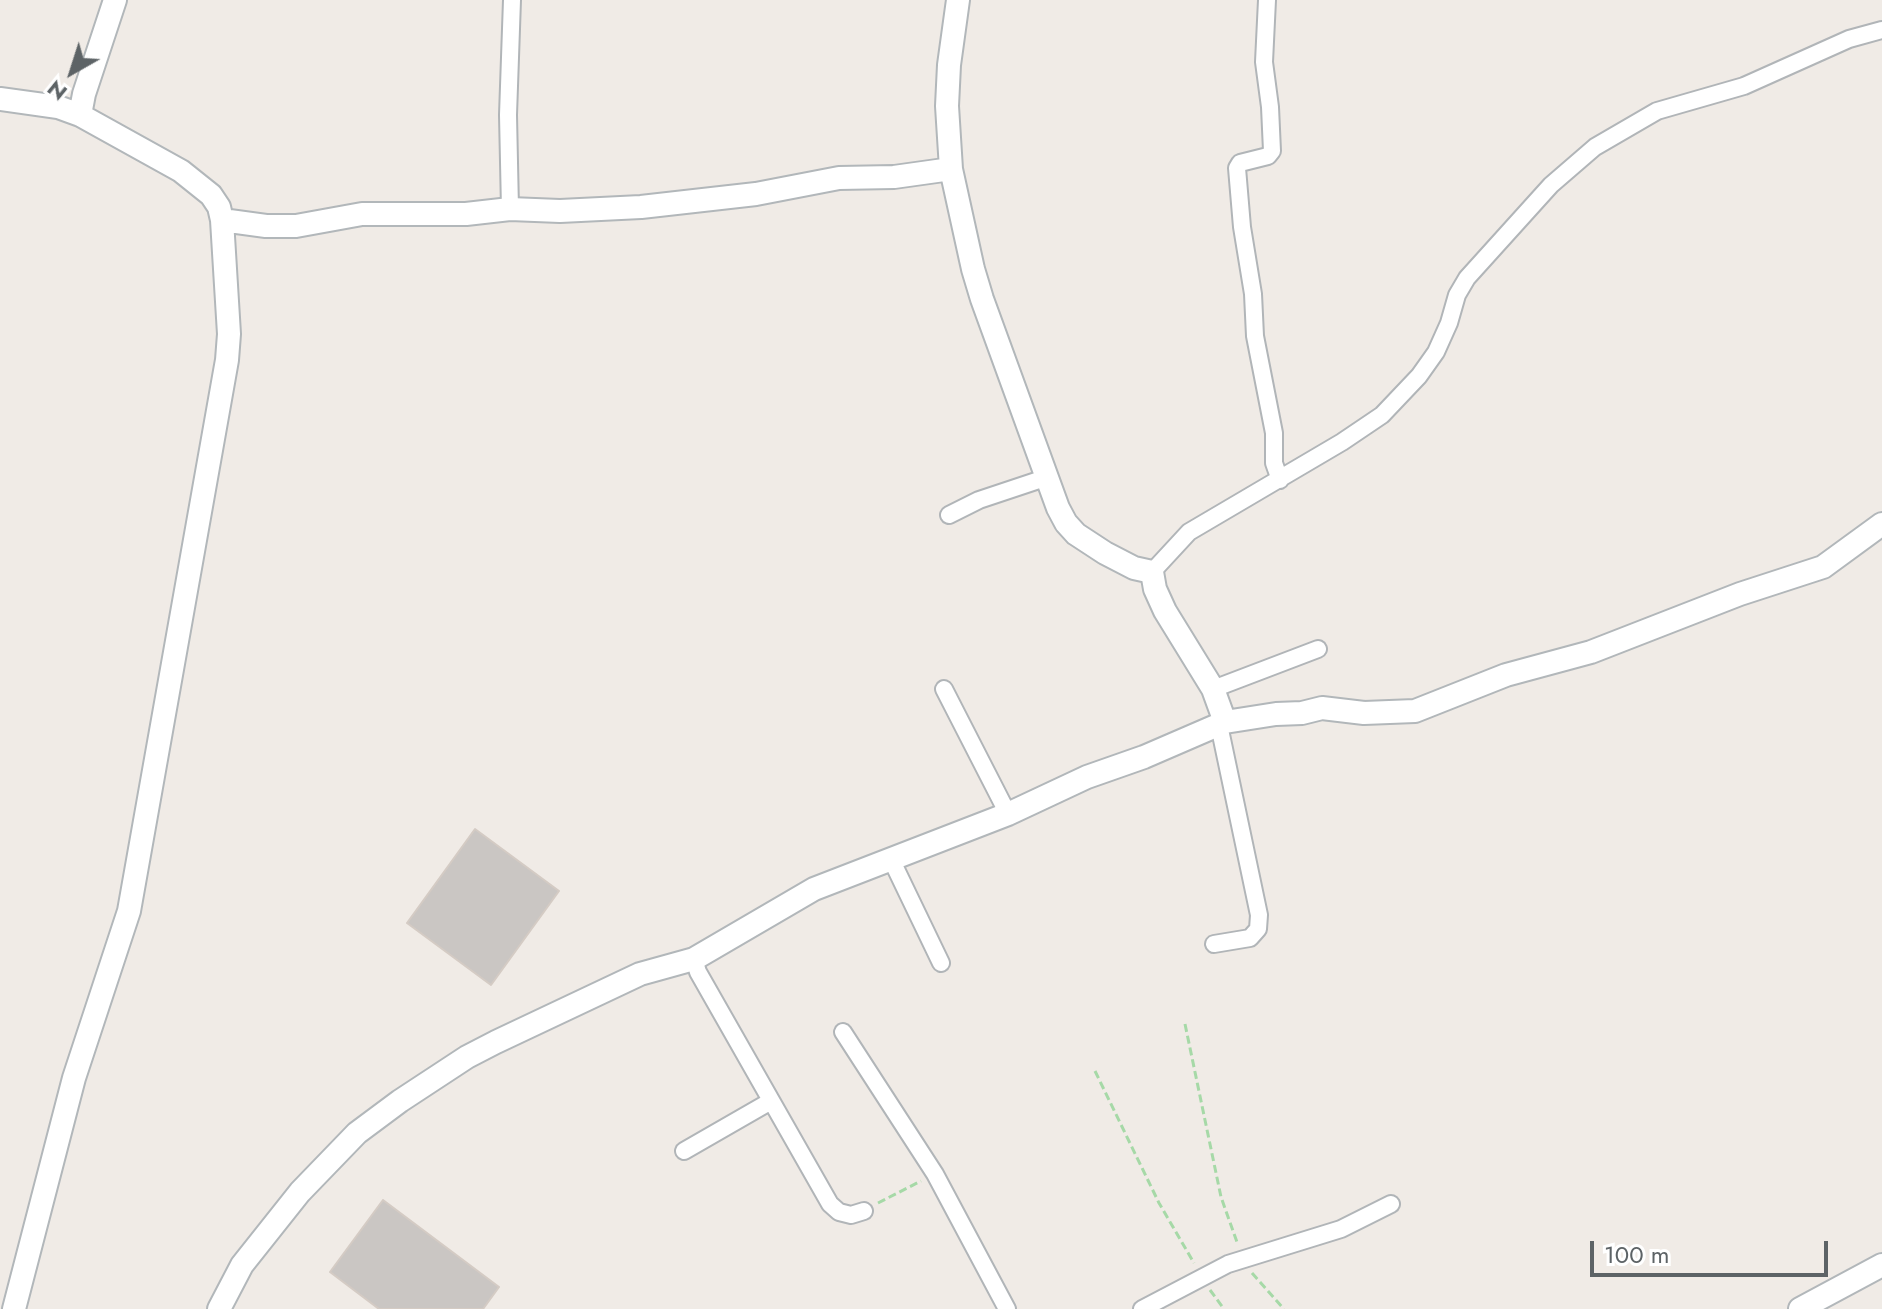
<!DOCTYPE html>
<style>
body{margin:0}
#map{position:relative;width:1882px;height:1309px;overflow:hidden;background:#f0ebe6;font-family:Jost,sans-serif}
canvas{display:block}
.north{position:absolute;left:32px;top:32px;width:80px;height:80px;-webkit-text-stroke:6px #fff;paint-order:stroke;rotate:219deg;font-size:22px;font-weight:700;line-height:32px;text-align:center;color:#5d6366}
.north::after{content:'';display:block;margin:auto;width:28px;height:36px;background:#5d6366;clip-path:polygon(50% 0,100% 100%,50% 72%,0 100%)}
.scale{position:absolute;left:1590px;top:1241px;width:238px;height:36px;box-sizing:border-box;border:4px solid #5d6366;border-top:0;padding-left:10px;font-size:24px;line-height:28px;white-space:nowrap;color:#5d6366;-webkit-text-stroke:6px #fff;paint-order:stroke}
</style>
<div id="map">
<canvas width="1882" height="1309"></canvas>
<div class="north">N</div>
<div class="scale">100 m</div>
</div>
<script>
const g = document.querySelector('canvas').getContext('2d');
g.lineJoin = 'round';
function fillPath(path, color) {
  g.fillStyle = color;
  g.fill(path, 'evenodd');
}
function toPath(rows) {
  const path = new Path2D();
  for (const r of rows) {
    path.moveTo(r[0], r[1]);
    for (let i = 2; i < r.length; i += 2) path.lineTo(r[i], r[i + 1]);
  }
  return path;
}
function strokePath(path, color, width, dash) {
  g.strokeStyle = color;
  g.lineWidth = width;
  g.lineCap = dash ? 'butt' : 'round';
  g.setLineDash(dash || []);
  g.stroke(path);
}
const building = toPath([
 [475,829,559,891,491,985,407,923,475,829],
 [383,1200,499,1287,483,1309,379,1309,330,1272,383,1200]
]);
fillPath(building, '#cac6c3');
strokePath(building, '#d4cbc4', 2);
const street = toPath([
 [1267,0,1264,62,1270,107,1272,151,1268,156,1240,163,1237,168,1242,227,1253,294,1255,336,1274,433,1274,463,1280,480],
 [510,209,508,115,512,0],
 [949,515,979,500,1048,477],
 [1152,572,1189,532,1342,442,1382,415,1419,376,1436,352,1449,323,1457,295,1467,278,1551,185,1595,147,1657,111,1744,86,1849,39,1882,30],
 [944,689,1008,814],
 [1213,689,1318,649],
 [892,861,941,963],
 [1214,944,1250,938,1258,929,1259,915,1219,725],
 [694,959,698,972,830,1204,839,1212,851,1215,864,1211],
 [843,1032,935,1174,1007,1309],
 [684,1151,771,1101],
 [1142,1309,1228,1264,1341,1229,1391,1204]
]);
const secondary = toPath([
 [958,0,949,65,947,106,951,169,973,269,982,299,1058,508,1066,523,1076,534,1105,553,1134,568,1152,572,1155,589,1165,611,1213,689,1225,722],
 [0,99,58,107,80,115,181,171,211,195,219,207,222,220,229,334,227,360,129,911,74,1078,14,1309],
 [80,115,84,94,115,0],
 [222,220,266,226,296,226,362,214,466,214,510,209,560,211,641,207,756,194,839,178,894,177,951,169],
 [219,1309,242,1265,300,1192,357,1133,400,1101,467,1057,496,1042,640,974,694,959,814,889,1008,814,1087,777,1144,757,1225,722,1276,714,1302,713,1322,708,1364,713,1415,711,1506,675,1591,652,1740,594,1823,567,1882,524],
 [1800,1309,1882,1265]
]);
strokePath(street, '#b1b5b8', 20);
strokePath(secondary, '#b2b7ba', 26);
strokePath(toPath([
 [1185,1024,1221,1197,1238,1245],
 [1095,1071,1159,1203,1194,1263],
 [878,1203,921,1181],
 [1252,1273,1284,1309],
 [1210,1290,1224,1309]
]), '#a6d9a7', 3, [8, 4]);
strokePath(street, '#fff', 16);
strokePath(secondary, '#fff', 22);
</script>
